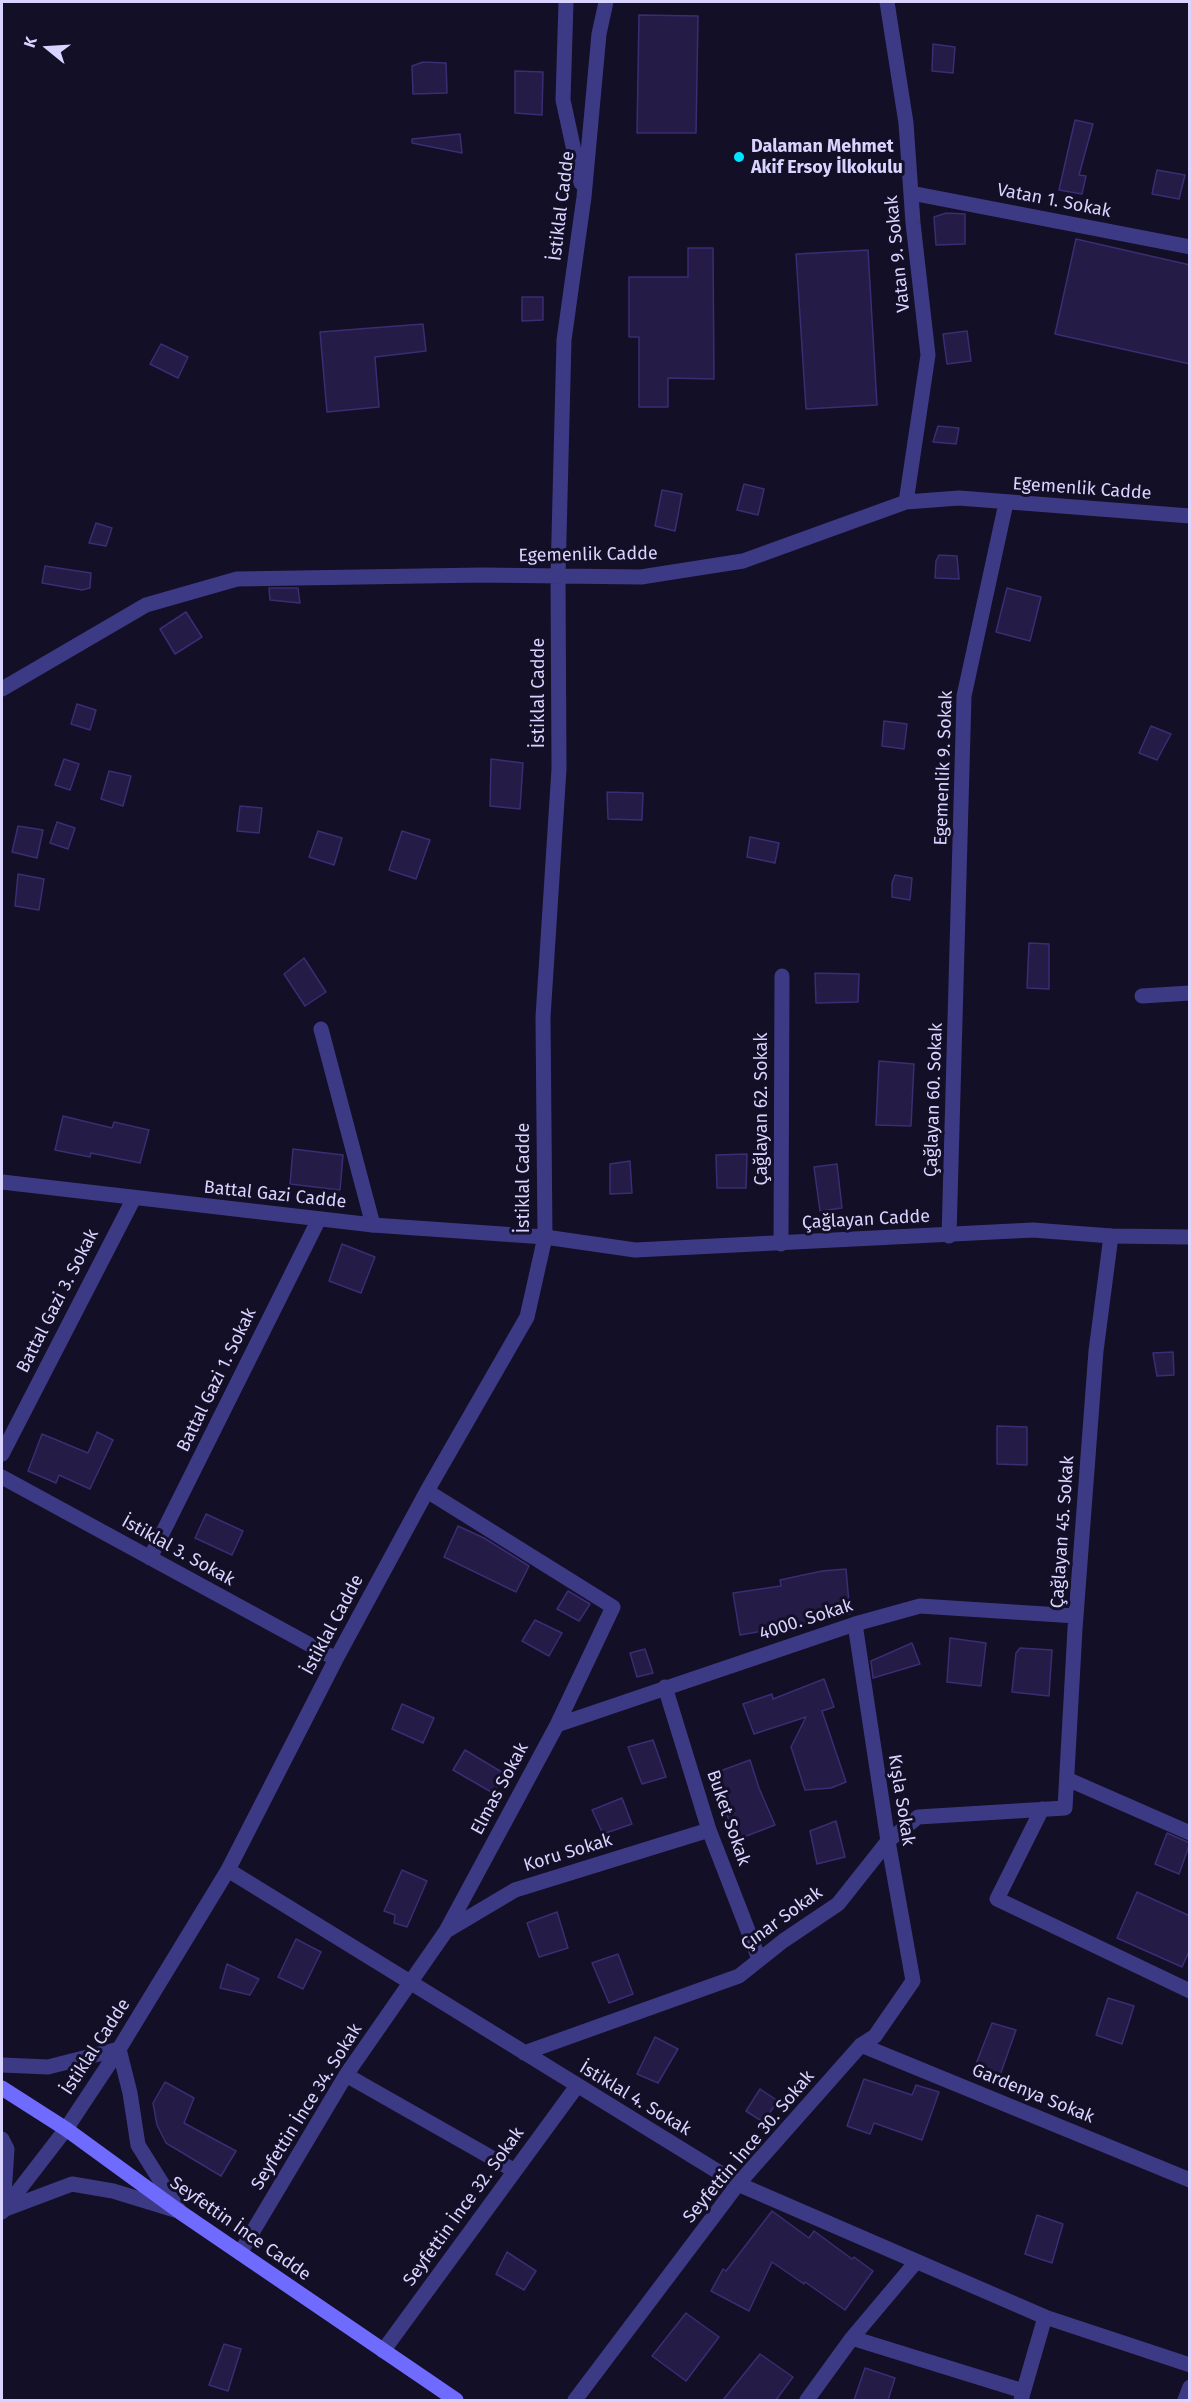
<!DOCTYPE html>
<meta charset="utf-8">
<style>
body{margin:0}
#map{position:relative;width:1191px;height:2402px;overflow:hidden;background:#130f26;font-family:"Fira Sans",sans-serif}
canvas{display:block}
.frame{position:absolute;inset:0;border:3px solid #d9d4ff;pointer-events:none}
.north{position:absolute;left:18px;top:18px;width:60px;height:60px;-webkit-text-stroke:4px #130f26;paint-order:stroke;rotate:288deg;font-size:16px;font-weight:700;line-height:24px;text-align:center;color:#d9d4ff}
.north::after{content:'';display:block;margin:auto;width:21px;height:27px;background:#d9d4ff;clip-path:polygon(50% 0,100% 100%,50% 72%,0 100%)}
</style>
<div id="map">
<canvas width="1191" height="2402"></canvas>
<div class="frame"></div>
<div class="north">K</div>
</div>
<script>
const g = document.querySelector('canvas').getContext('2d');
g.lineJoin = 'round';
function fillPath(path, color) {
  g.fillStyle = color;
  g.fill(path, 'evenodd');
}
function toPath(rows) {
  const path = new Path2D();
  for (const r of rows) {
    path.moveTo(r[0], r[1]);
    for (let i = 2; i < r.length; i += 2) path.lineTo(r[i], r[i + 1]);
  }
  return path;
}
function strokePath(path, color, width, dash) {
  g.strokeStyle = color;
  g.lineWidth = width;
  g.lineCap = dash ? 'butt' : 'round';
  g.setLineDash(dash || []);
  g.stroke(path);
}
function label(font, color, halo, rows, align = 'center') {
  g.font = font + ' "Fira Sans",sans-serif';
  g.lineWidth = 6;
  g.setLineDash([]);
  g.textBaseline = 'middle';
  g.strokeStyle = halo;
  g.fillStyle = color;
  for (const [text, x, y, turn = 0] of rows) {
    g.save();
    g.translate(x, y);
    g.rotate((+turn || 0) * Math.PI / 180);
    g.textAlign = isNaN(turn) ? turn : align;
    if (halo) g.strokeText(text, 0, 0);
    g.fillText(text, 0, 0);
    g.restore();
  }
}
const building = toPath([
 [639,15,698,16,696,133,637,133,639,15],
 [933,44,955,47,953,73,932,71,933,44],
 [423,62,446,63,447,93,413,94,412,66,423,62],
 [515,71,543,72,542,115,515,113,515,71],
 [1075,120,1093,124,1079,175,1086,176,1082,194,1059,190,1075,120],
 [460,134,462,153,412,143,412,139,460,134],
 [1157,170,1185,175,1179,199,1152,194,1157,170],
 [946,213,965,214,965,244,936,245,934,217,946,213],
 [1076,239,1190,265,1190,364,1055,334,1076,239],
 [688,248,713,248,714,379,668,378,668,407,639,407,639,337,629,337,629,277,688,277,688,248],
 [868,250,877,405,806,409,796,254,868,250],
 [522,297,543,297,543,320,522,321,522,297],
 [423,324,426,351,375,357,379,407,327,412,320,332,423,324],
 [967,331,971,361,947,364,943,334,967,331],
 [161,344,188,357,178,378,150,364,161,344],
 [938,426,959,428,956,444,933,442,938,426],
 [744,484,764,489,758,515,737,510,744,484],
 [662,490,682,494,675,531,655,526,662,490],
 [96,523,112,528,106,546,89,543,96,523],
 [939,555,957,556,959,579,935,578,936,561,939,555],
 [45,566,91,573,90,588,82,590,42,583,45,566],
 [269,588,298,588,300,603,270,600,269,588],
 [1007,588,1041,597,1030,641,996,632,1007,588],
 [186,612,202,637,175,654,160,629,186,612],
 [77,704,96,710,90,730,71,724,77,704],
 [884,721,907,724,904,749,882,746,884,721],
 [1151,726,1171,734,1157,760,1139,753,1151,726],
 [64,759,79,764,70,790,55,785,64,759],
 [491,759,523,763,520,809,490,806,491,759],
 [109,771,131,776,123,806,101,799,109,771],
 [607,792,643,793,642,820,608,819,607,792],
 [240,806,262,808,259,833,237,831,240,806],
 [57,822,75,828,68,849,50,843,57,822],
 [18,826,43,830,37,858,12,852,18,826],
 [318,831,342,838,334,865,309,857,318,831],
 [402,831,430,840,416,879,389,870,402,831],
 [750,837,779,843,775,863,747,857,750,837],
 [18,874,44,879,39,910,15,906,18,874],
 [895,875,912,878,910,900,892,897,892,883,895,875],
 [1029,943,1049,944,1049,989,1027,988,1029,943],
 [304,958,326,992,305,1006,284,974,304,958],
 [815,973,859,974,858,1002,816,1003,815,973],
 [879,1061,914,1064,911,1126,876,1125,879,1061],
 [63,1116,112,1128,114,1122,149,1130,140,1163,91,1153,90,1157,55,1150,63,1116],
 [293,1149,343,1155,340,1190,290,1184,293,1149],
 [747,1154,746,1188,717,1188,716,1155,747,1154],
 [630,1161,632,1193,610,1194,610,1164,630,1161],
 [837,1164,842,1208,820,1211,814,1167,837,1164],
 [342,1244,375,1257,361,1293,329,1281,342,1244],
 [1173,1352,1174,1375,1157,1376,1153,1353,1173,1352],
 [997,1426,1027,1427,1027,1465,997,1464,997,1426],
 [97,1432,113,1440,90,1489,59,1475,56,1483,28,1471,42,1434,88,1453,97,1432],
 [206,1514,243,1531,232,1555,195,1538,206,1514],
 [458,1526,484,1538,529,1566,516,1592,444,1557,458,1526],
 [846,1569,850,1614,813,1618,814,1623,762,1627,763,1631,740,1635,733,1593,781,1586,780,1580,822,1571,846,1569],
 [568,1591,590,1604,579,1621,557,1609,568,1591],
 [535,1620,562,1633,549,1656,522,1641,535,1620],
 [950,1638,986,1643,981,1686,947,1682,950,1638],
 [912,1643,920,1664,873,1678,871,1661,912,1643],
 [1020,1648,1052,1650,1049,1696,1012,1692,1016,1653,1020,1648],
 [645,1649,653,1673,637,1677,630,1653,645,1649],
 [824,1679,834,1707,822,1711,846,1782,831,1788,805,1790,791,1747,806,1717,754,1734,743,1704,772,1694,773,1699,824,1679],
 [402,1704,434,1718,423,1743,392,1729,402,1704],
 [653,1740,666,1777,642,1784,628,1747,653,1740],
 [465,1750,505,1774,493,1793,453,1770,465,1750],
 [750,1760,759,1788,775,1825,736,1840,712,1774,750,1760],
 [622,1798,632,1824,603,1834,592,1810,622,1798],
 [836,1821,845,1857,817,1864,810,1831,836,1821],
 [1167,1833,1190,1843,1179,1874,1155,1864,1167,1833],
 [402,1870,427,1881,407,1927,394,1923,395,1915,384,1911,402,1870],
 [1137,1892,1190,1916,1190,1949,1182,1967,1117,1938,1137,1892],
 [557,1912,568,1948,539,1957,527,1923,557,1912],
 [296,1939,321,1952,303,1989,278,1977,296,1939],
 [618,1954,633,1994,609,2003,592,1963,618,1954],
 [227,1964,259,1979,250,1995,220,1988,227,1964],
 [1108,1998,1134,2006,1122,2044,1096,2035,1108,1998],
 [992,2023,1016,2030,999,2078,974,2069,992,2023],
 [655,2037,678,2049,658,2083,637,2074,655,2037],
 [864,2079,912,2095,916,2085,939,2092,922,2140,874,2123,870,2134,847,2126,864,2079],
 [165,2082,194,2098,184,2123,236,2151,221,2176,166,2143,157,2125,153,2103,165,2082],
 [760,2089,778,2101,763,2122,746,2111,760,2089],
 [772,2211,809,2238,814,2231,852,2259,854,2257,873,2271,845,2310,805,2282,804,2284,772,2262,749,2311,711,2291,723,2269,726,2271,772,2211],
 [1037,2215,1063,2224,1052,2263,1025,2254,1037,2215],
 [507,2252,536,2271,524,2290,496,2274,507,2252],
 [686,2313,719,2337,686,2381,652,2356,686,2313],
 [224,2344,241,2349,228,2391,209,2385,224,2344],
 [760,2354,793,2377,776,2400,723,2400,760,2354],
 [865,2368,895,2378,888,2400,854,2400,865,2368]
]);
fillPath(building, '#241b47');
strokePath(building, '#3b2d73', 1.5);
strokePath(toPath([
 [566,2,563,100,581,183],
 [887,2,906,123,913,223,928,355,906,502],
 [911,193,1190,247],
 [2,689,146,605,237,579,482,575,641,577,743,561,906,502,959,498,1190,516],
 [1142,996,1190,993],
 [321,1029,373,1225],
 [949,1236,964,696,1006,503],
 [781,1244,782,976],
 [2,1454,134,1198],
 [2,1477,336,1659],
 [150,1558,319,1219],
 [665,1687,709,1830,759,1959],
 [557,1725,855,1624,920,1606,1076,1616],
 [1067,1779,1190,1833],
 [1042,1809,997,1899,1190,1991],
 [228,1870,738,2184,1045,2317,1190,2365],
 [446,1931,515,1890,709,1830],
 [861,2045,1190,2180],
 [524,2053,739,1976,783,1941,838,1904,888,1841,918,1817,1065,1808,1075,1629,1096,1351,1111,1236],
 [2,2065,48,2067,119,2049,130,2093,138,2145,180,2212],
 [346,2075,515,2171],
 [2,2139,7,2149,3,2210,72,2184,113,2191,175,2210],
 [2,2212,66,2129,119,2049,228,1870,336,1659,427,1491,527,1317,545,1237,543,1017,559,769,558,576,564,340,584,197,599,34,606,2],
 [240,2253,346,2075,446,1931,557,1725,613,1607,427,1491],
 [852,2338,916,2262],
 [383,2351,577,2086],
 [575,2400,738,2184,861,2045,875,2036,913,1981,888,1841,855,1624],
 [807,2400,852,2338,1023,2391],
 [1021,2400,1045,2317],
 [1185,2400,1190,2387]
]), '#3d3a85', 15);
strokePath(toPath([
 [2,1182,373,1225,545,1237,635,1250,1033,1230,1111,1236,1190,1237]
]), '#3d3a85', 15);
strokePath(toPath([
 [2,2088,66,2129,180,2212,456,2400]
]), '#6f6bff', 15);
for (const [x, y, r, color] of [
 [739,157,6,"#00e5ff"]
]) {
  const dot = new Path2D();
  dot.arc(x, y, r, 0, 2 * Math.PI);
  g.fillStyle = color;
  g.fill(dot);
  strokePath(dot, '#130f26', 2);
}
label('bold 18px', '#d9d4ff', '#130f26', [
 ["Dalaman Mehmet",751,147],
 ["Akif Ersoy İlkokulu",751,168]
], 'left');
label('18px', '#d9d4ff', '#130f26', [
 ["Vatan 1. Sokak",1054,201,11],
 ["İstiklal Cadde",562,206,-83],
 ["Vatan 9. Sokak",898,254,-96],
 ["Egemenlik Cadde",1082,489,4],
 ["Egemenlik Cadde",588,555,-1],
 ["İstiklal Cadde",539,693,-90],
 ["Egemenlik 9. Sokak",944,768,-88],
 ["Çağlayan 60. Sokak",934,1100,-88],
 ["Çağlayan 62. Sokak",762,1109,-90],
 ["İstiklal Cadde",524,1178,-90],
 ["Battal Gazi Cadde",275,1195,6],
 ["Çağlayan Cadde",866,1220,-3],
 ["Battal Gazi 3. Sokak",58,1301,-63],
 ["Battal Gazi 1. Sokak",217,1380,-64],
 ["Çağlayan 45. Sokak",1063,1532,-86],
 ["İstiklal 3. Sokak",178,1551,29],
 ["4000. Sokak",806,1620,-18],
 ["İstiklal Cadde",333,1625,-62],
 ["Elmas Sokak",500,1789,-62],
 ["Kışla Sokak",901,1800,81],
 ["Buket Sokak",728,1818,71],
 ["Koru Sokak",568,1853,-17],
 ["Çınar Sokak",782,1919,-36],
 ["İstiklal Cadde",96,2047,-57],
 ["Gardenya Sokak",1033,2094,22],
 ["İstiklal 4. Sokak",635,2099,31],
 ["Seyfettin İnce 34. Sokak",307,2107,-58],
 ["Seyfettin İnce 30. Sokak",749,2147,-50],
 ["Seyfettin İnce 32. Sokak",464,2207,-54],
 ["Seyfettin İnce Cadde",240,2229,35]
]);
</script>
